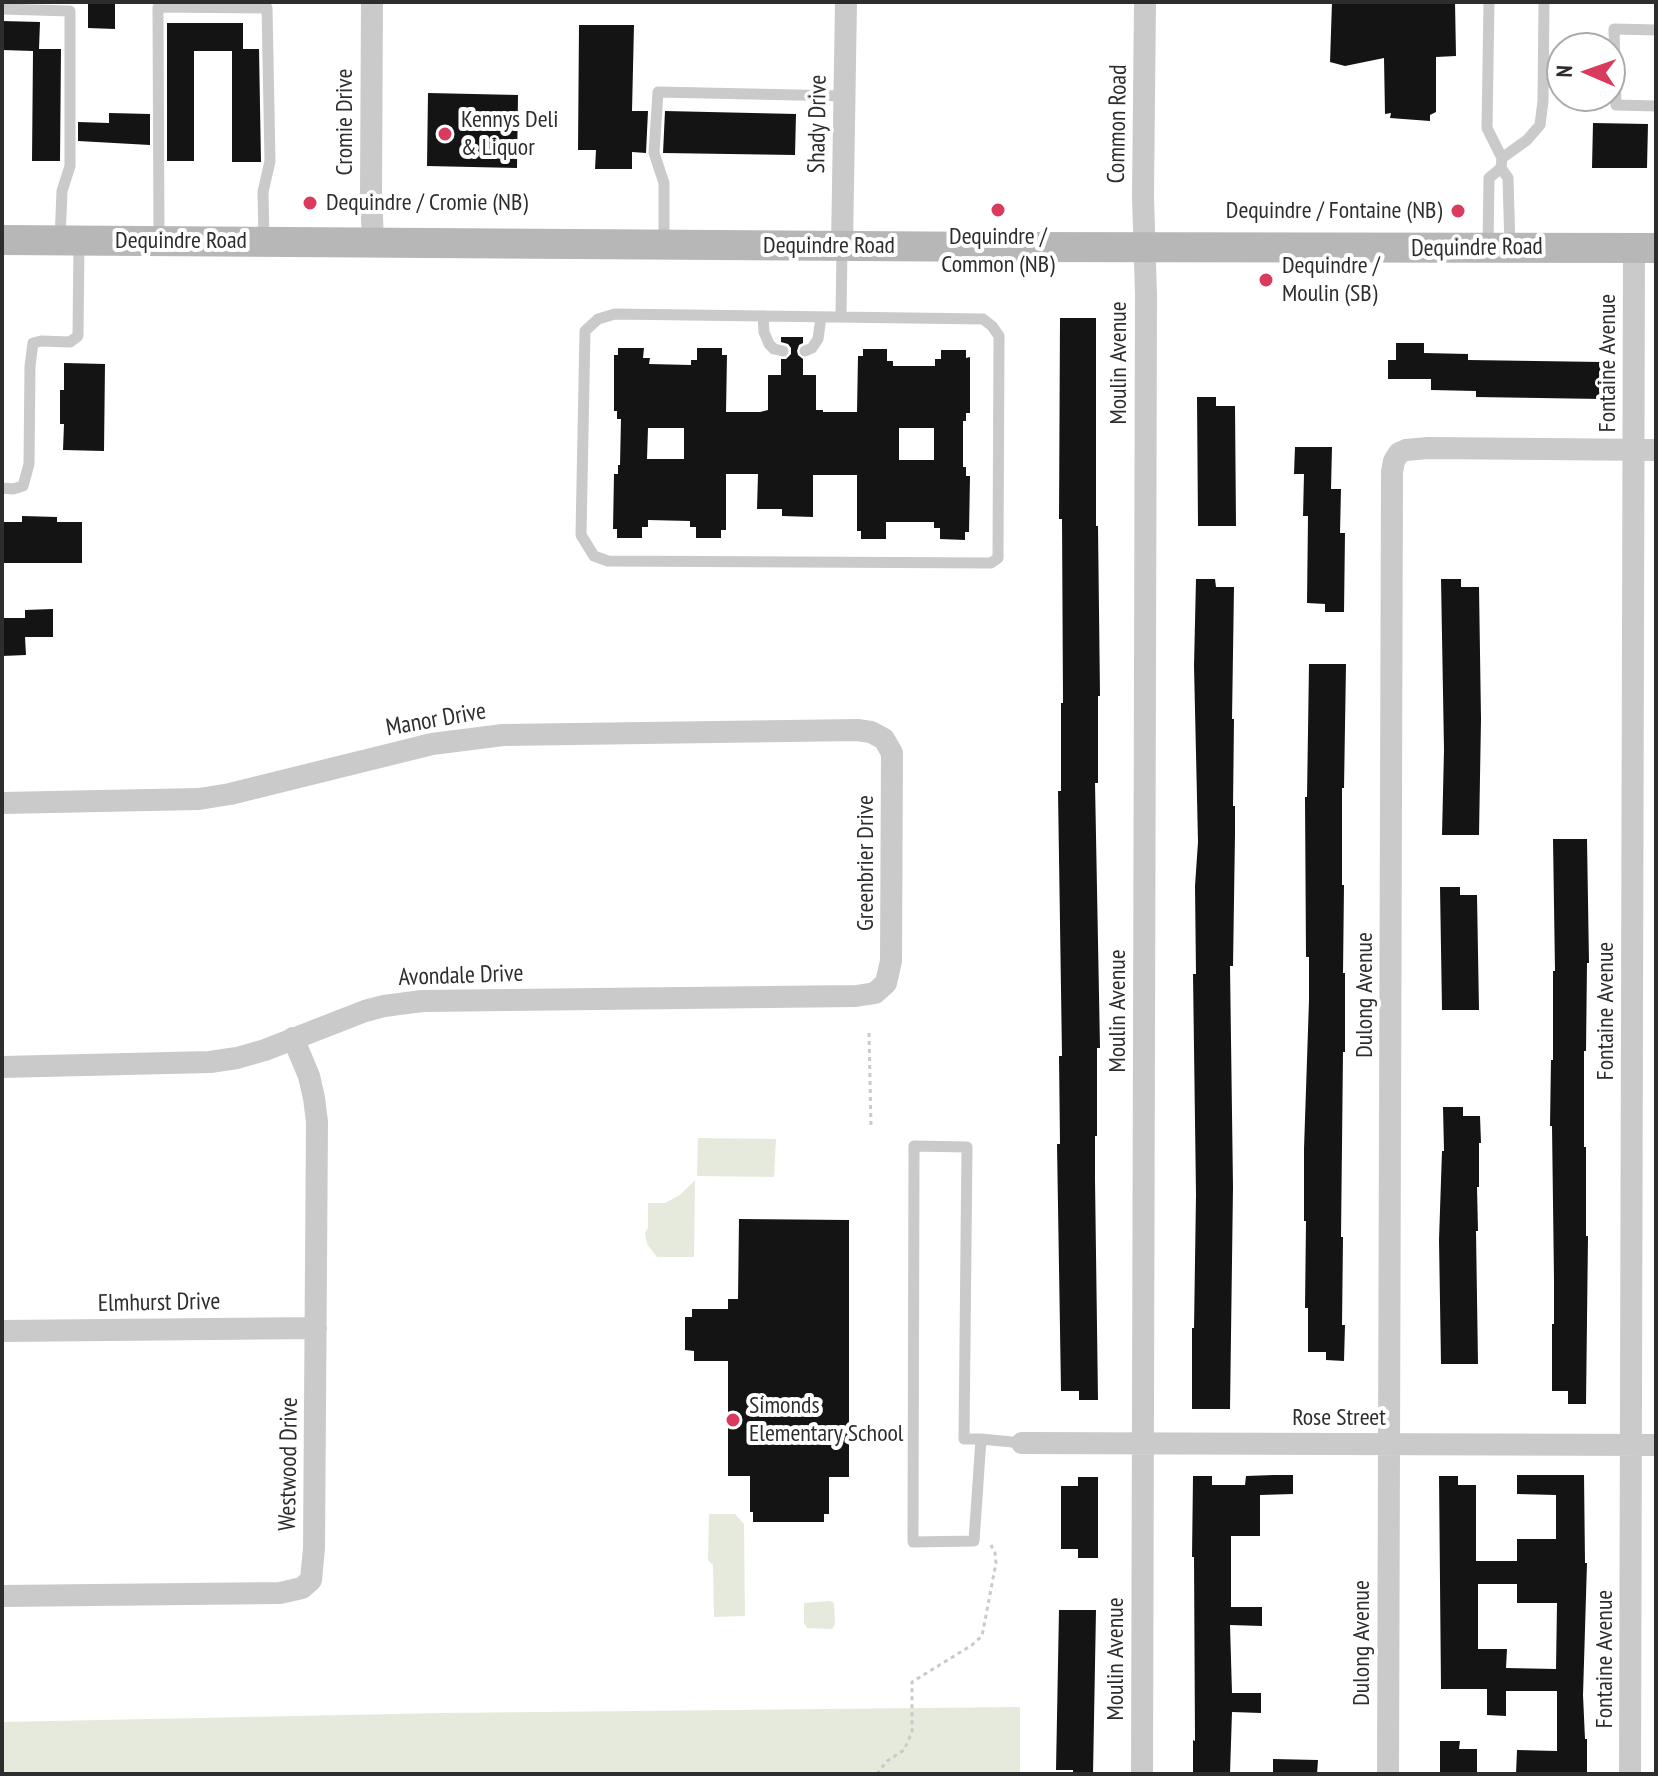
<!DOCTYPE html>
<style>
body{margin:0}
#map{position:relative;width:1658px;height:1776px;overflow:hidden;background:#fff;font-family:"PT Sans Narrow",sans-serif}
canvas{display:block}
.frame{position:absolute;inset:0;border:4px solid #2d2d2d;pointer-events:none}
.north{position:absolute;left:1546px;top:32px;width:80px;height:80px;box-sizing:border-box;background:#fff;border:2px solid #ababab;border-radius:50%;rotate:272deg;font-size:22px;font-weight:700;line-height:32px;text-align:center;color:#2d2d2d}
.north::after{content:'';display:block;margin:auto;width:28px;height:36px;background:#da3a5d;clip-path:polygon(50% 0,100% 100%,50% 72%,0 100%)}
</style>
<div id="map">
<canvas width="1658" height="1776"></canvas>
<div class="frame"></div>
<div class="north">N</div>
</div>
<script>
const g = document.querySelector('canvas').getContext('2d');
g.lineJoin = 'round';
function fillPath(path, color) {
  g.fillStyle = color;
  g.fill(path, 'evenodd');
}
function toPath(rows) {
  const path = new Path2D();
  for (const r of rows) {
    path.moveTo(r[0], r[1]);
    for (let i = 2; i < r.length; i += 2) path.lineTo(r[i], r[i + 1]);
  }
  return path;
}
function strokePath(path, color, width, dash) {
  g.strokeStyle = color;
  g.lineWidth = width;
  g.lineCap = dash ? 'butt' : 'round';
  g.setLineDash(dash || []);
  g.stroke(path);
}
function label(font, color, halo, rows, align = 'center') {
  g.font = font + ' "PT Sans Narrow",sans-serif';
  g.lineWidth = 8;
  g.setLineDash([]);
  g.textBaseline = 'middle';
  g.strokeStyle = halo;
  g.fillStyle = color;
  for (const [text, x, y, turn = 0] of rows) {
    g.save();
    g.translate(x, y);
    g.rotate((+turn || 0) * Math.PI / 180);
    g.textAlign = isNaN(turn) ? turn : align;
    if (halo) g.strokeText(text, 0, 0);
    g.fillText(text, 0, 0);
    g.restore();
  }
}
fillPath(toPath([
 [698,1138,776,1139,774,1177,697,1176],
 [695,1180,694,1257,657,1257,647,1244,645,1233,648,1228,648,1203,665,1203,680,1195],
 [709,1514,735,1514,744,1524,745,1616,714,1617,713,1565,708,1560],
 [830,1601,834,1603,835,1624,832,1629,807,1628,804,1623,804,1603],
 [1020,1707,1020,1774,2,1774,2,1722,443,1713]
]), '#e5eadc');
fillPath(toPath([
 [88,2,115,2,115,29,88,28],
 [1332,2,1455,2,1456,56,1436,57,1436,112,1430,115,1430,121,1390,118,1391,113,1385,114,1384,58,1345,66,1330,62],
 [2,21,40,22,39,49,61,49,60,161,32,161,33,51,2,50],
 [167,23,243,23,243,49,259,49,261,162,232,162,232,51,194,51,194,161,167,161],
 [579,25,634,25,632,111,648,111,646,153,632,152,632,169,595,169,596,150,578,150],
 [428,93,518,95,517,168,427,166],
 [665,111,796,114,795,155,663,153],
 [109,113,150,114,150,145,78,141,78,122,109,123],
 [1593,123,1648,124,1647,168,1592,168],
 [1060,318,1096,318,1096,526,1098,526,1100,696,1098,696,1098,783,1095,783,1100,1048,1097,1048,1097,1136,1095,1136,1095,1180,1098,1400,1079,1400,1079,1391,1061,1391,1057,1144,1060,1144,1059,1056,1062,1056,1058,791,1061,791,1061,703,1063,703,1062,519,1059,519],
 [781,337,803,337,803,343,799,345,797,351,798,355,803,359,803,375,816,375,816,410,823,410,823,412,857,412,858,356,863,356,863,349,887,349,887,361,893,361,893,366,935,366,935,359,941,359,941,350,966,350,966,358,970,357,970,413,966,413,966,421,963,421,963,467,966,467,966,476,970,476,969,532,965,532,965,540,940,539,940,528,934,528,934,522,886,522,886,539,861,539,861,531,857,531,857,475,813,475,813,517,782,516,782,509,757,509,758,474,726,474,726,530,721,530,721,538,696,538,696,527,690,527,690,521,648,520,648,527,642,527,642,538,617,538,617,529,613,529,614,474,618,474,618,465,620,465,621,419,617,419,617,411,614,411,614,355,618,355,618,348,644,348,643,358,650,358,649,364,691,365,691,360,697,360,697,348,722,348,722,355,727,355,726,412,760,412,768,410,768,375,781,375,781,359,786,359,791,354,791,348,788,344,781,342],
 [648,428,684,428,684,459,647,459],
 [899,428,934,428,934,460,899,460],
 [1396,343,1424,343,1424,353,1468,354,1468,360,1602,362,1602,399,1476,397,1476,391,1431,390,1431,379,1388,379,1388,360,1396,360],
 [64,363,105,364,104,451,63,450,64,424,60,424,60,390,64,390],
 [1197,397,1216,397,1216,406,1235,406,1236,526,1198,526],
 [1295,447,1332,447,1331,489,1341,489,1340,533,1345,533,1344,612,1325,612,1325,604,1307,603,1308,516,1303,516,1304,474,1294,474],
 [22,516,57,517,57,522,82,522,82,563,2,563,2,522,22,522],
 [1196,579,1215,579,1216,587,1234,587,1232,719,1234,719,1233,806,1235,806,1235,834,1233,966,1230,966,1233,1187,1230,1409,1192,1409,1192,1328,1194,1328,1196,1195,1193,974,1196,974,1195,886,1198,842,1194,666],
 [1441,579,1461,579,1461,587,1479,587,1481,719,1479,835,1442,835,1444,750],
 [53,609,53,637,25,637,26,655,2,656,2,618,25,618,25,610],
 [1309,664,1346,664,1344,788,1342,788,1342,885,1344,885,1343,973,1345,973,1345,1052,1343,1052,1341,1237,1343,1237,1342,1325,1345,1325,1344,1361,1326,1360,1326,1352,1308,1352,1308,1308,1305,1308,1306,1221,1304,1221,1304,1149,1309,1000,1309,957,1306,957,1305,797,1307,797],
 [1553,839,1587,839,1589,963,1587,963,1586,1051,1584,1051,1584,1147,1586,1147,1586,1236,1588,1236,1586,1404,1568,1404,1568,1391,1552,1391,1552,1324,1554,1324,1554,1280,1552,1126,1550,1126,1551,1060,1553,1060,1553,971,1555,971],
 [1440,887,1460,887,1460,895,1477,895,1479,1010,1442,1010],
 [1443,1107,1463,1107,1463,1116,1480,1116,1481,1143,1479,1143,1479,1187,1477,1187,1478,1231,1476,1231,1478,1364,1441,1364,1439,1240,1442,1151,1444,1151],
 [739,1219,849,1220,849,1477,829,1477,829,1514,824,1514,824,1522,753,1522,753,1512,750,1512,750,1476,728,1476,728,1361,694,1361,694,1351,685,1350,685,1317,692,1317,692,1309,728,1309,728,1299,738,1299],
 [1274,1475,1293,1475,1293,1494,1260,1495,1260,1536,1231,1536,1231,1607,1262,1607,1262,1626,1230,1625,1232,1693,1261,1693,1261,1713,1232,1712,1230,1774,1193,1774,1193,1740,1195,1741,1194,1557,1192,1557,1193,1476,1212,1476,1212,1485,1245,1485,1246,1476],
 [1517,1475,1584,1475,1585,1563,1587,1563,1583,1695,1585,1739,1587,1739,1587,1774,1516,1774,1517,1750,1557,1751,1557,1691,1506,1691,1506,1716,1487,1715,1487,1689,1441,1689,1439,1476,1458,1476,1458,1485,1476,1485,1476,1561,1517,1561,1517,1539,1556,1539,1556,1495,1517,1494],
 [1478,1584,1517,1584,1517,1603,1557,1603,1556,1669,1506,1668,1507,1649,1478,1649],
 [1078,1477,1098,1477,1098,1558,1078,1558,1078,1549,1061,1549,1061,1486,1078,1486],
 [1059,1610,1096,1610,1093,1774,1073,1774,1073,1770,1056,1770],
 [1440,1741,1460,1741,1459,1749,1477,1749,1477,1774,1440,1774],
 [1273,1759,1318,1760,1317,1774,1273,1774]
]), '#141414');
strokePath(toPath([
 [869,1033,871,1127],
 [877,1774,887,1761,904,1750,912,1732,912,1682,972,1645,982,1636,996,1563,995,1553,991,1545]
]), '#cacaca', 3, [4, 4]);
strokePath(toPath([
 [1489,2,1487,128,1502,158,1501,168,1508,178,1510,247],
 [2,9,70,11,70,166,62,191,60,240],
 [1656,30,1614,29,1616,105,1656,106],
 [1502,158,1527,140,1540,125,1543,101,1544,2],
 [159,238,158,7,267,8,270,161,263,192,264,241],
 [664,243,664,183,654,153,658,92,844,96],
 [1488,245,1489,178,1501,168],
 [615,314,983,319,992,326,999,336,998,558,991,563,608,561,594,556,581,535,585,331,598,319,615,314],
 [763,316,764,332,769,344,774,349,783,351],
 [841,317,842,246],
 [805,351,812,348,818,339,821,317],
 [2,488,13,489,23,486,29,464,30,366,33,343,41,341,70,342,78,336,79,242],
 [981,1439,974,1541,913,1542,914,1146,967,1147,964,1439,981,1439,1022,1443]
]), '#cacaca', 11);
strokePath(toPath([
 [372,2,371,193,373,242],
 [842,246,846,2],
 [2,803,199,799,230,794,432,744,503,735,857,730,871,732,884,739,892,753,891,961,886,983,875,993,856,996,422,1001,384,1006,365,1011,265,1050,237,1058,210,1062,2,1067],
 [2,1331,316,1328],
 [1022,1443,1656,1445],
 [2,1596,280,1593,302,1588,311,1580,314,1548,317,1122,314,1098,309,1076,293,1038],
 [1142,1774,1146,295,1143,196,1145,2],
 [1388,1774,1392,472,1394,461,1399,453,1406,450,1428,448,1656,450],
 [1630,1774,1634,247]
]), '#cacaca', 22);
strokePath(toPath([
 [2,240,1000,247,1656,248]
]), '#b7b7b7', 30);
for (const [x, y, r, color] of [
 [445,134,8,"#da3a5d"],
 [310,203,8,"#da3a5d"],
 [998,210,8,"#da3a5d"],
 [1458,211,8,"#da3a5d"],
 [1266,280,8,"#da3a5d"],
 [733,1420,8,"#da3a5d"]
]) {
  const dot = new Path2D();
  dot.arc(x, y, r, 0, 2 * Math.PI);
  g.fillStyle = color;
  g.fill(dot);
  strokePath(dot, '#fff', 3);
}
label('24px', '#2d2d2d', '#fff', [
 ["Kennys Deli",461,120],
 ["& Liquor",461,148],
 ["Dequindre / Cromie (NB)",326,203],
 ["Dequindre / Fontaine (NB)",1442,211,"right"],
 ["Dequindre /",998,237,"center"],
 ["Common (NB)",998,265,"center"],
 ["Dequindre /",1282,266],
 ["Moulin (SB)",1282,294],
 ["Simonds",749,1406],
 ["Elementary School",749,1434]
], 'left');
label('24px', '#2d2d2d', '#fff', [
 ["Cromie Drive",345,122,-90],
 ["Shady Drive",818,124,-89],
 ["Common Road",1118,124,-89],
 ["Dequindre Road",181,241],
 ["Dequindre Road",829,246],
 ["Dequindre Road",1477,248,-1],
 ["Moulin Avenue",1119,363,-90],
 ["Fontaine Avenue",1608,363,-90],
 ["Manor Drive",436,720,-10],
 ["Greenbrier Drive",866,863,-90],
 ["Avondale Drive",461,976,-2],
 ["Dulong Avenue",1365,995,-90],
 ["Moulin Avenue",1118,1011,-90],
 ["Fontaine Avenue",1606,1011,-90],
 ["Elmhurst Drive",159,1303,-1],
 ["Rose Street",1339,1418],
 ["Westwood Drive",289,1464,-89],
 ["Dulong Avenue",1362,1643,-90],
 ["Moulin Avenue",1116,1659,-90],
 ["Fontaine Avenue",1605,1659,-90]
]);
</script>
